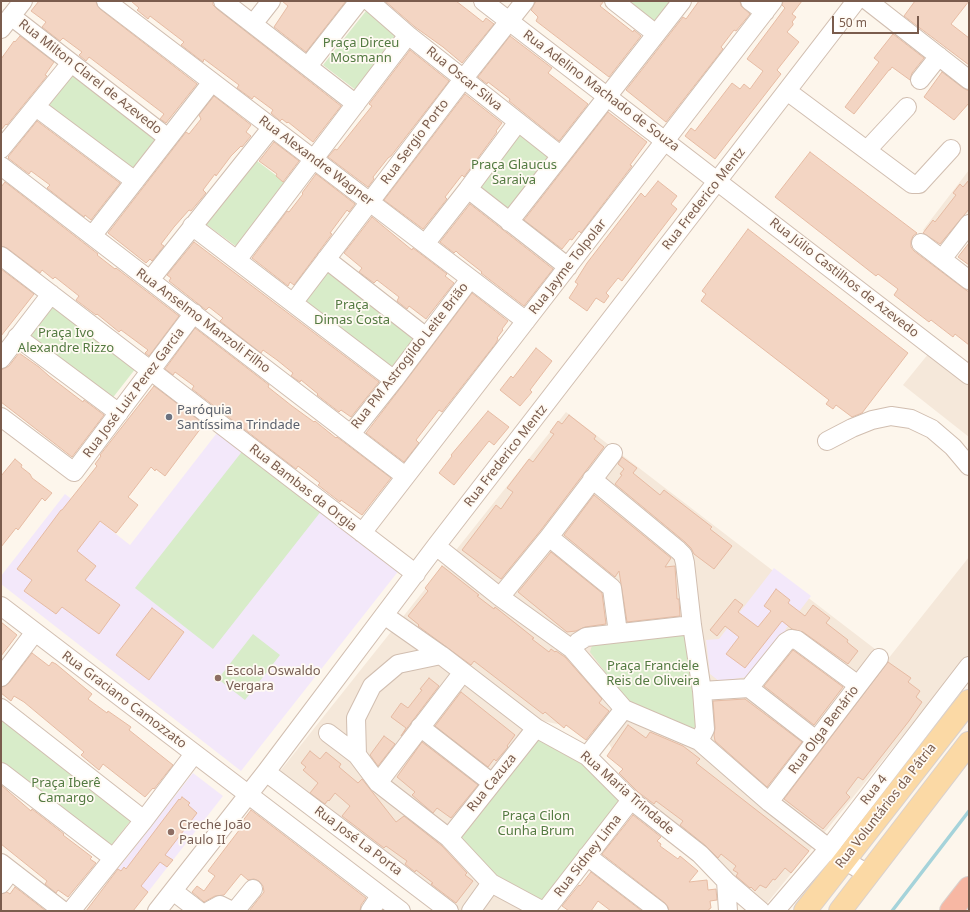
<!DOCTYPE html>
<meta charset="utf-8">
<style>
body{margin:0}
#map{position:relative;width:970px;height:912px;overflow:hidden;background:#fdf6ec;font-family:"Noto Sans",sans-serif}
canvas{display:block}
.frame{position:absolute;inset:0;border:2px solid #7a5c4d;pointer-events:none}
.scale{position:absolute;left:832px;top:16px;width:87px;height:18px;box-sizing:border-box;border:2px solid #7a5c4d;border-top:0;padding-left:5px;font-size:12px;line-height:14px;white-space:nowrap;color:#7a5c4d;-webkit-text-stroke:3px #fffaf3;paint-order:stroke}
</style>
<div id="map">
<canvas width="970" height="912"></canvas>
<div class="frame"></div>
<div class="scale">50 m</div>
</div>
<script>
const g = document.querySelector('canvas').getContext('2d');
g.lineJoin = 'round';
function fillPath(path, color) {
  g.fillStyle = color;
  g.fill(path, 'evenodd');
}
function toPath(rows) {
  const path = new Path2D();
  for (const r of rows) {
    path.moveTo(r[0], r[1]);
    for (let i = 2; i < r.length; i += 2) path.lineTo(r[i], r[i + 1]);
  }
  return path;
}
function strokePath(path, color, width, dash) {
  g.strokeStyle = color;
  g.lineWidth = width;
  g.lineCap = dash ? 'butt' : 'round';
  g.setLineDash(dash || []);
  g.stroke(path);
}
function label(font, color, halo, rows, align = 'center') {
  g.font = font + ' "Noto Sans",sans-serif';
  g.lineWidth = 3.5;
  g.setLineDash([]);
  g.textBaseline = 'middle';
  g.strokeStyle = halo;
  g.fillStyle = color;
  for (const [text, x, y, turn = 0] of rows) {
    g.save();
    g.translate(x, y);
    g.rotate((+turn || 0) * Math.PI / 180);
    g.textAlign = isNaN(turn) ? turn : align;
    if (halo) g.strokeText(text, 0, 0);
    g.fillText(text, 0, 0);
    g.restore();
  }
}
fillPath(toPath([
 [969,170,969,211,942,245,923,230],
 [929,353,969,384,969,437,903,385],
 [566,412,888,659,969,557,969,654,764,907,645,803,603,734,534,719,525,911,453,911,277,775]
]), '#f5e8da');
fillPath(toPath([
 [220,429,400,569,241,771,1,584,1,576,65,494,130,545],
 [774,568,811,596,785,630,789,633,754,676,719,681,710,674,706,640,719,639],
 [193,773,223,796,148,892,118,869]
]), '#f3e8fa');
fillPath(toPath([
 [624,1,671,1,653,24],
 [366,11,399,37,357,91,323,65],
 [71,73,160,140,135,174,45,107],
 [518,134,550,158,511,211,478,187],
 [252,157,286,183,237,247,203,222],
 [328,268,416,336,391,369,303,300],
 [50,302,136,368,111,400,26,335],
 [244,449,322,510,213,649,135,588],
 [685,632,699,725,690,730,630,705,590,652,593,642],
 [253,634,280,655,245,700,218,679],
 [1,717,131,820,110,847,1,761],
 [537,737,584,762,620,800,540,903,494,878,458,838]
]), '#d8ecc9');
strokePath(toPath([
 [892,911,969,811]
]), '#a5d3da', 3.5);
const building = toPath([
 [39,1,96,1,97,5,100,9,197,84,166,123,160,119,164,114,89,57,86,61,79,55,82,52,63,38,60,41,42,27,46,22,31,11,39,1],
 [131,1,213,1,213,5,217,9,341,106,313,142,288,122,287,123,282,119,280,121,271,113,273,110,254,96,252,99,237,88,239,85,204,59,203,62,181,45,184,42,150,16,148,19,137,10,139,8,131,1],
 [282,1,346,1,306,52,274,27,288,6,282,1],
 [385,1,456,1,483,22,486,18,494,24,462,63,443,47,415,27,385,1],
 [536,1,604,1,600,6,633,32,634,30,641,36,609,77,536,21,538,17,531,10,536,1],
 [699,1,740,1,741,6,750,14,736,31,734,30,721,47,723,49,666,122,626,90,683,17,686,19,699,1],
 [783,1,802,1,792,14,796,17,792,22,793,23,793,25,787,32,799,42,777,70,781,74,715,159,685,136,691,128,695,131,732,83,740,89,744,84,750,89,763,71,747,59,785,8,782,5,783,1],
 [915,1,969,1,951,24,969,38,969,65,904,16,915,1],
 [893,34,924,58,912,73,910,80,892,67,890,70,889,70,854,114,845,107,879,62,874,58,893,34],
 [20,36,54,62,45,75,47,76,7,125,6,124,1,130,1,59,14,41,15,42,20,36],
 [510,36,552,68,548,73,588,104,559,141,509,101,510,99,488,82,487,84,478,77,510,36],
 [410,50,449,81,391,156,388,158,373,177,374,179,368,187,328,157,335,149,337,150,372,106,369,104,410,50],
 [942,72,963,88,969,91,969,103,954,120,924,97,942,72],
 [465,94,502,123,496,131,497,132,464,177,462,175,445,197,447,199,423,229,384,200,465,94],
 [214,96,251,125,246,132,251,136,242,147,241,146,231,156,216,176,215,174,203,190,206,193,191,211,189,210,174,227,161,244,164,246,152,261,150,259,146,263,108,233,186,132,189,134,201,119,199,115,214,96],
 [608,112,647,142,630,165,632,166,581,233,579,231,572,240,570,239,562,249,524,220,608,112],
 [37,121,120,183,91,220,85,215,84,217,47,188,50,185,31,171,29,174,8,158,9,157,8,157,37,121],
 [274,142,299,161,283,182,276,176,277,174,259,161,274,142],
 [810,152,917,233,913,236,911,241,911,247,914,251,963,288,969,292,969,345,955,334,953,337,931,320,929,322,894,295,898,289,878,274,876,276,775,197,810,152],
 [316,174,355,204,349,212,347,210,330,233,332,234,294,285,290,282,288,286,252,258,287,211,289,212,303,194,302,193,316,174],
 [969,180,969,209,940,244,923,233,933,220,935,222,956,195,953,193,960,184,963,187,969,180],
 [658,181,677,196,671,204,677,209,622,281,618,278,606,293,609,296,604,303,596,298,587,311,569,298,578,284,575,282,587,263,641,193,645,197,658,181],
 [5,182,98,254,97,255,115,269,116,268,179,316,149,356,145,353,148,350,121,330,119,332,97,314,96,315,76,300,79,296,55,277,53,279,42,270,40,273,7,248,1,246,1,187,5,182],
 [470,204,553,269,524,306,481,273,482,272,459,254,456,251,454,253,440,242,470,204],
 [372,217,412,250,413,248,447,274,445,276,454,283,426,319,409,306,407,309,397,301,399,297,377,280,374,283,359,272,362,268,344,253,372,217],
 [748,229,908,353,862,413,852,417,836,405,833,409,826,404,829,400,701,301,706,294,702,291,748,229],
 [194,242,379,382,351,417,341,410,339,412,317,395,318,394,301,380,300,382,291,376,293,373,277,360,263,350,261,353,220,321,223,318,209,307,206,310,169,281,171,278,167,275,194,242],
 [969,243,969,265,958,257,969,243],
 [1,269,34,294,1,336,1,269],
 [472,293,508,321,502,329,503,330,497,338,498,339,496,343,442,412,439,410,416,440,419,443,404,462,366,433,402,386,472,293],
 [195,328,269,385,268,387,292,406,314,422,315,421,336,438,337,437,391,478,362,515,341,500,340,502,318,485,320,483,298,466,296,469,192,389,194,386,175,372,173,375,165,369,195,328],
 [536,348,552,361,530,390,532,392,520,406,500,390,511,376,513,378,536,348],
 [19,353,39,367,49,376,83,402,84,400,104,415,72,457,1,402,1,370,9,366,19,353],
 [154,386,204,424,165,476,156,469,155,471,151,467,128,497,138,505,116,533,100,521,77,551,96,566,85,580,120,605,99,634,62,607,56,614,24,591,32,580,17,569,61,510,62,510,97,466,95,464,101,456,100,455,154,386],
 [488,411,509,427,494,445,489,441,454,485,439,473,452,456,451,455,488,411],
 [569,415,596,436,594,439,604,447,541,530,501,579,462,550,496,505,501,509,513,492,507,488,529,459,533,462,554,434,550,432,558,421,562,424,569,415],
 [622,457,637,468,633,473,660,495,664,490,712,527,710,529,732,546,714,569,694,554,691,548,685,542,615,484,622,475,620,474,624,469,618,464,622,457],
 [15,459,22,465,21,467,30,474,32,478,52,493,45,501,42,498,18,530,16,528,1,547,1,476,15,459],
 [594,495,671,558,665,567,675,566,677,599,679,599,680,616,627,622,619,571,615,577,564,535,594,495],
 [551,552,602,593,606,624,585,627,576,631,567,632,518,592,551,552],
 [442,566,479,595,477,596,494,609,495,607,534,638,532,639,549,652,551,649,555,652,556,651,565,657,602,699,599,703,609,711,586,740,566,725,564,728,545,712,543,714,474,661,471,665,418,626,419,625,408,616,428,591,425,588,442,566],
 [776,589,790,600,788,603,805,616,813,605,830,618,826,623,848,640,847,642,858,651,848,664,803,632,792,629,782,621,745,668,726,654,739,637,725,626,717,636,710,630,735,599,743,605,738,612,758,627,771,611,764,606,776,589],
 [152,608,184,632,149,680,116,655,152,608],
 [1,622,17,635,1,656,1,622],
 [793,650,843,687,814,725,764,686,793,650],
 [32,653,49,666,52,662,56,664,92,694,88,699,107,713,108,711,131,727,129,730,173,765,154,789,153,788,145,797,103,764,99,770,81,755,84,752,24,702,14,696,11,701,1,693,1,687,5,686,9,683,32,653],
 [888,662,911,678,908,682,920,691,916,697,922,702,909,721,863,780,858,777,846,793,850,797,823,829,784,799,888,662],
 [429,678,439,686,401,736,406,728,391,717,401,703,408,708,422,690,420,689,429,678],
 [461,692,515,735,507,746,508,747,496,761,494,759,488,767,435,726,461,692],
 [745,699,802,742,767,787,715,741,714,735,715,728,713,701,745,699],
 [628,725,646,738,650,732,683,746,700,759,696,763,809,851,791,873,785,868,775,880,773,879,766,888,760,885,755,891,751,887,750,888,736,876,738,873,733,870,736,866,721,854,718,858,706,846,680,825,683,821,656,801,654,804,638,792,619,773,623,769,607,756,628,725],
 [384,736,395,744,378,766,370,755,384,736],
 [422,742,478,785,451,818,437,808,433,813,412,795,415,792,397,777,422,742],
 [310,751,320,759,326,752,341,764,339,767,358,783,362,779,396,822,404,816,442,846,467,873,465,875,473,881,456,903,431,884,433,883,416,870,415,872,405,864,407,861,386,846,384,848,342,816,350,806,335,793,329,801,328,800,325,804,310,793,318,783,303,770,306,767,301,763,310,751],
 [1,785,31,811,32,809,64,834,63,835,92,857,90,859,96,863,68,897,58,890,56,893,45,884,47,881,1,844,1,785],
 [182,797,190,803,188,805,197,813,165,855,173,860,167,867,160,862,141,886,148,892,133,911,86,911,118,869,121,871,124,867,126,869,179,799,180,800,182,797],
 [251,810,366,898,361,905,360,911,249,911,264,892,263,886,259,881,254,879,248,880,241,874,224,895,215,896,204,902,192,892,197,886,204,891,215,876,208,871,240,829,238,827,251,810],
 [633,815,661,837,657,841,661,844,660,846,678,859,680,856,698,871,689,882,707,880,708,890,716,889,717,900,710,901,711,908,709,909,709,911,669,911,668,907,665,903,602,854,633,815],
 [591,872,642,911,611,911,598,901,591,911,569,911,562,906,579,885,580,886,591,872],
 [15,887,46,911,1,911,1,894,7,892,10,894,15,887]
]);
fillPath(building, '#f3d5c3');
strokePath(building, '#e6bba3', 1);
const minor = toPath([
 [106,1,526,321],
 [223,1,356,104],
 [369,1,408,35,560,155],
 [483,1,969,375],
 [614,1,656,34],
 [750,1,765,12],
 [868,1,969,80],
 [11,16,168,138],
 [253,24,271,1],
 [1,29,23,1],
 [308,66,359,1],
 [920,80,939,56],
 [787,91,912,184,919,184,951,149],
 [36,107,135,181],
 [1,149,71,63],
 [867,150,907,107],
 [1,166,405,476],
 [468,189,568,267],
 [509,222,682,1],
 [192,226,394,380],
 [92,236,212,82],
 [921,243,969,280],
 [425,244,468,189,518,122],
 [1,256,416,574],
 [326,259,426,337],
 [942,259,969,224],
 [237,260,408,35],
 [150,280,272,127],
 [293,303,464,78,525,1],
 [17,337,119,413],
 [1,359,51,294],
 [1,417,74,472,194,313],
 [351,434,394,380,470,279],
 [827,441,852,428,872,420,891,416,911,419,932,429,953,447,969,466],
 [592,479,678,550,683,555,685,563,692,625,702,691,705,729,699,741],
 [362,533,773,1],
 [549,537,612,588,618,633],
 [436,546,500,597,572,649,624,709,699,741,769,802,844,860,868,874],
 [500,597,549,537,613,453],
 [1,606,401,911],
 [384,615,441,655,536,728,587,756,631,800,700,854,726,881,761,911],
 [572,649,578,642,586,637,692,625],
 [1,677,35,632],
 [749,688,816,740],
 [702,691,749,688,786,642,791,639,797,640,858,685],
 [1,708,144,820],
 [420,727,492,783],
 [328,733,357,755,378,783,449,838,491,883,543,911],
 [357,755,356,718,372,686,398,664,441,655],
 [587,756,624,709],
 [1,772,113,858],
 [266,772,449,911],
 [378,783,463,672],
 [769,802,879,658],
 [449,838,536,728],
 [587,856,659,911],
 [1,863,63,911],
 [726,881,728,911],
 [1,884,11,871],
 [173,891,199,911],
 [71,911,144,820,194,754],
 [157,911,266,772,436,546,856,1],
 [209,911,220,905,232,911],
 [235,911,253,889],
 [370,911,380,896],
 [471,911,491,883],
 [545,911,631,800],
 [775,911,829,848,969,666]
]);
const major = toPath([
 [805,911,969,701],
 [840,911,969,743]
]);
const highway = toPath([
 [951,911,969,888]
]);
strokePath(minor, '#d1beb0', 20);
strokePath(major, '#dad1cd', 24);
strokePath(highway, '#dad1cd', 24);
strokePath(minor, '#fff', 18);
strokePath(major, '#fbd9a5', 22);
strokePath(highway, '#f7b7a3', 22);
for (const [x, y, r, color] of [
 [169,417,4,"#6b7280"],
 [218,678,4,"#8d6e63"],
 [171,832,4,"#8d6e63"]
]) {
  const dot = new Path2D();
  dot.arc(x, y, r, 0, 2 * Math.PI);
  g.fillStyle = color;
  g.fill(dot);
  strokePath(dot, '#fffaf3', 1.5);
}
label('13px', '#537a41', '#fffaf3', [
 ["Praça Dirceu",361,43],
 ["Mosmann",361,58],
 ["Praça Glaucus",514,165],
 ["Saraiva",514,180],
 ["Praça",352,305],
 ["Dimas Costa",352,320],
 ["Praça Ivo",66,333],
 ["Alexandre Rizzo",66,348],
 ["Praça Franciele",653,666],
 ["Reis de Oliveira",653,681],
 ["Praça Iberê",66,783],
 ["Camargo",66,798],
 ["Praça Cilon",536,816],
 ["Cunha Brum",536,831]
]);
label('13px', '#7a5c4d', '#fffaf3', [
 ["Rua Milton Clarel de Azevedo",90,77,38],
 ["Rua Oscar Silva",464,79,39],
 ["Rua Adelino Machado de Souza",601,91,37],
 ["Rua Sergio Porto",415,142,-53],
 ["Rua Alexandre Wagner",316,161,37],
 ["Rua Frederico Mentz",704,199,-52],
 ["Rua Jayme Tolpolar",568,267,-52],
 ["Rua Júlio Castilhos de Azevedo",844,278,38],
 ["Rua Anselmo Manzoli Filho",203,321,37],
 ["Rua PM Astrogildo Leite Brião",410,356,-52],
 ["Rua José Luiz Perez Garcia",134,393,-53],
 ["Rua Frederico Mentz",506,456,-52],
 ["Rua Bambas da Orgia",303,488,38],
 ["Rua Graciano Camozzato",124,700,37],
 ["Rua Olga Benário",824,730,-53],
 ["Rua Cazuza",492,783,-51],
 ["Rua 4",874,790,-52],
 ["Rua Maria Trindade",627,793,41],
 ["Rua Voluntários da Pátria",886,806,-52],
 ["Rua José La Porta",358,841,37],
 ["Rua Sidney Lima",588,856,-52]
]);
label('13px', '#5b616d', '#fffaf3', [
 ["Paróquia",177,410],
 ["Santíssima Trindade",177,425]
], 'left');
label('13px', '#785e54', '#fffaf3', [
 ["Escola Oswaldo",226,671],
 ["Vergara",226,686],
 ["Creche João",179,825],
 ["Paulo II",179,840]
], 'left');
</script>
